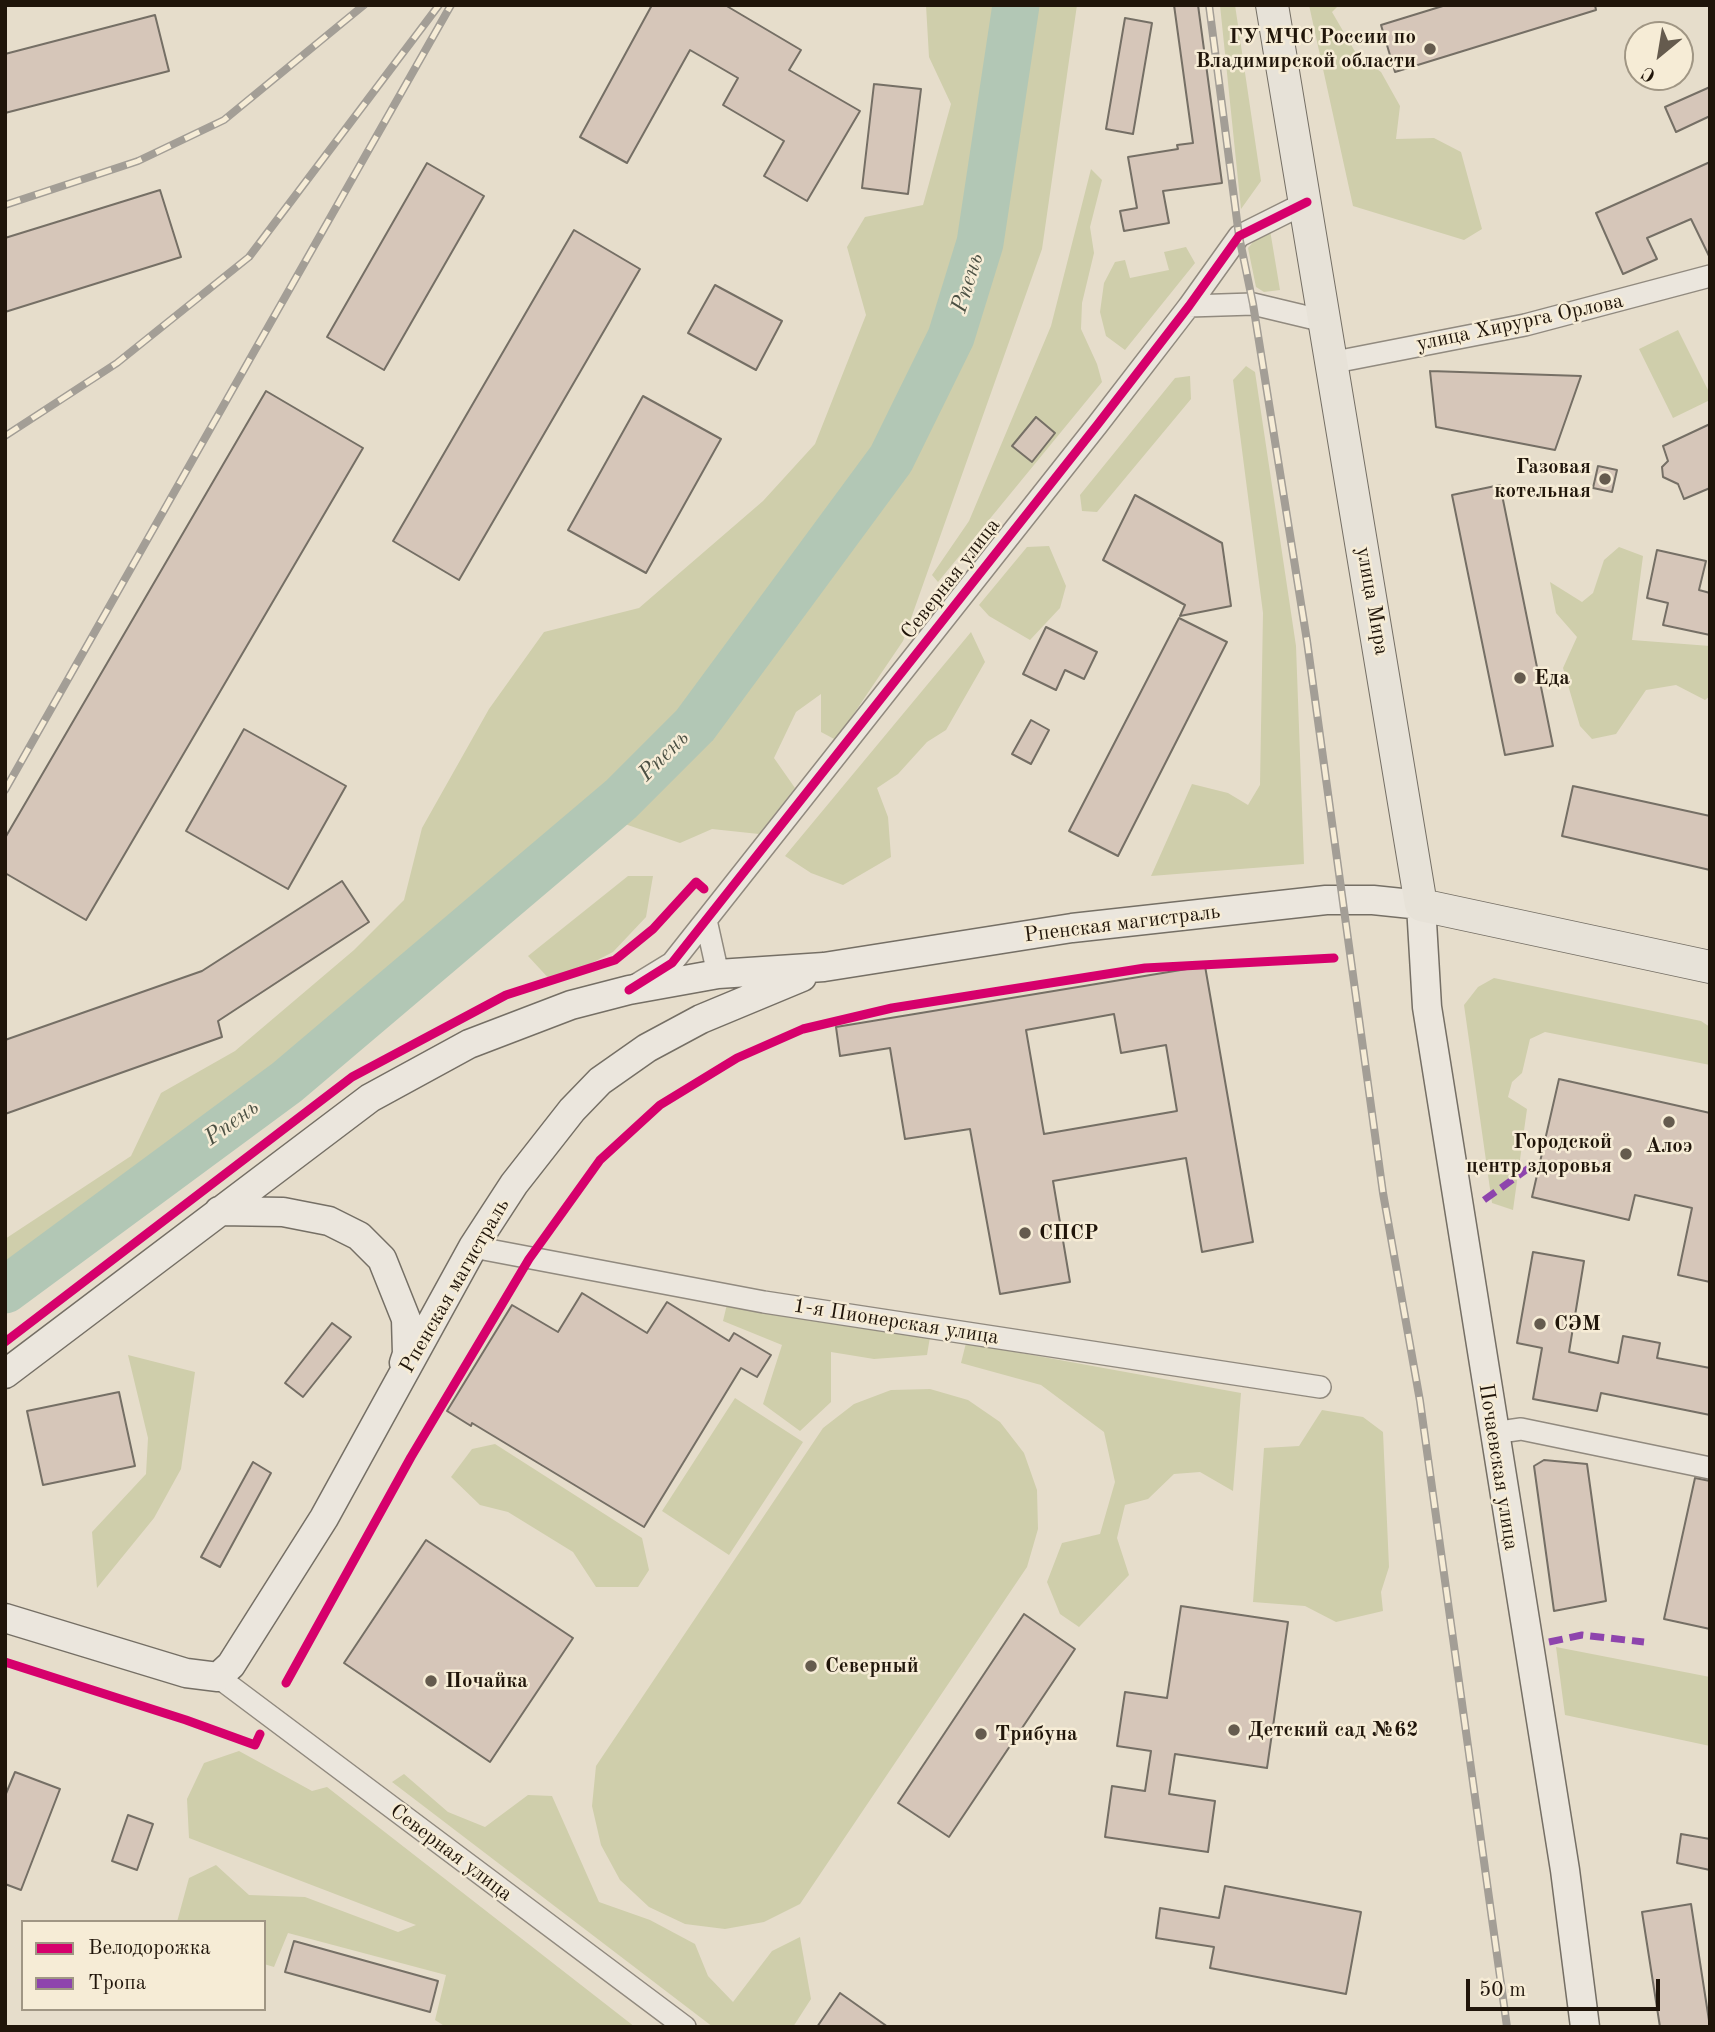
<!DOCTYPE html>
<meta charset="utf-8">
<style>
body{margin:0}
#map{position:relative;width:1715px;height:2032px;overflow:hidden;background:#e6ddcb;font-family:"Old Standard TT",serif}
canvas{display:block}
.frame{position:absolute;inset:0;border:7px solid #20150a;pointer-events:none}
.legend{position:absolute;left:21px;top:1920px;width:245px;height:91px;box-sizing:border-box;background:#f6ecd6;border:2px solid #a09684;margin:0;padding:9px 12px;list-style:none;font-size:21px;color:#20150a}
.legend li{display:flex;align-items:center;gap:14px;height:35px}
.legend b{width:35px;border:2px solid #a09684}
.north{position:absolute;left:1624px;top:21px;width:70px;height:70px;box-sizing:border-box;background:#f6ecd6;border:2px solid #a09684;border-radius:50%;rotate:210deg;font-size:19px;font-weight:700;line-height:28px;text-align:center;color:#20150a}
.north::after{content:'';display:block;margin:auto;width:24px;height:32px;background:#655b4e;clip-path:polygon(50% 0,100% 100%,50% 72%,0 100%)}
.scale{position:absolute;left:1466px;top:1979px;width:194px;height:32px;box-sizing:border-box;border:4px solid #20150a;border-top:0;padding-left:9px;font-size:21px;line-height:24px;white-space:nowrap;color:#20150a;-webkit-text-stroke:5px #f6ecd6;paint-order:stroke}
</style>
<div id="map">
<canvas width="1715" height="2032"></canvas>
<div class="frame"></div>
<ul class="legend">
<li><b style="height:9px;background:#d6006c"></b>Велодорожка</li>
<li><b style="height:9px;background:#8e44ad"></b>Тропа</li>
</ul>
<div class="north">С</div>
<div class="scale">50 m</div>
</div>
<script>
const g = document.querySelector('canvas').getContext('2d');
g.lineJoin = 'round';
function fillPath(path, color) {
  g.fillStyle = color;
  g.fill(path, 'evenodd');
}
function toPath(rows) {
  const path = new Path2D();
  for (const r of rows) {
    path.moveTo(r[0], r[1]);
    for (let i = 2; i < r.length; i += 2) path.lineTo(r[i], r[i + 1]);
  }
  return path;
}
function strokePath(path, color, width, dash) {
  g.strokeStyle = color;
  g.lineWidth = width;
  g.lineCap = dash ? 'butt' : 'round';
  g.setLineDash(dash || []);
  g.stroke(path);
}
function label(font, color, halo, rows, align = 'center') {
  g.font = font + ' "Old Standard TT",serif';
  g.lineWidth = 5;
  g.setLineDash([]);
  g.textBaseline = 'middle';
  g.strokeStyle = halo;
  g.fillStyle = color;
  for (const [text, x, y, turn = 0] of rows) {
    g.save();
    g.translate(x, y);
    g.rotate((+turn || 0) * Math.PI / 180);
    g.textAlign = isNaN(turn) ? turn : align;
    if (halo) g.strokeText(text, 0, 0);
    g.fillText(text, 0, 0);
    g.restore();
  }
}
fillPath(toPath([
 [926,5,1077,5,1042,249,903,641,836,740,821,732,821,694,796,712,774,758,795,788,759,834,712,829,680,843,587,811,509,887,404,967,263,1087,5,1276,5,1239,131,1156,161,1093,235,1051,354,950,404,900,422,828,489,709,544,632,639,608,763,501,815,444,866,315,847,247,865,217,923,205,951,104,929,57],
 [1220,5,1235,5,1261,181,1241,209],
 [1309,5,1339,5,1332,12,1357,55,1381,72,1400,106,1396,139,1434,138,1461,152,1482,229,1464,240,1353,206],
 [1091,169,1102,180,1090,227,1094,253,1082,303,1081,329,1097,364,1102,382,938,582,932,575,969,521,1051,326],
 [1270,230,1280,290,1264,292,1256,287,1248,248,1260,234],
 [1186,247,1195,263,1125,350,1106,336,1100,312,1104,283,1115,262,1125,260,1130,278,1169,270,1164,252],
 [1678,330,1710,394,1710,400,1673,418,1639,349],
 [1246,366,1255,372,1296,646,1304,864,1151,876,1192,784,1228,793,1248,805,1260,785,1263,613,1233,380],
 [1190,376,1191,399,1097,512,1082,511,1080,495,1175,378],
 [1049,546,1066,586,1060,608,1030,640,989,616,979,605,1027,547],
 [1619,547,1643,556,1632,640,1710,646,1710,696,1705,700,1676,685,1646,690,1616,734,1592,739,1580,726,1563,668,1577,637,1556,613,1550,582,1582,602,1593,593,1604,560],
 [971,632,985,662,946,730,927,742,898,774,877,788,888,817,891,857,843,885,811,873,785,856],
 [628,876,653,876,646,917,613,952,553,983,528,956],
 [1494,978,1701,1021,1710,1027,1710,1065,1545,1032,1530,1039,1522,1073,1512,1082,1508,1097,1527,1109,1513,1210,1492,1203,1464,1005,1478,987],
 [728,1300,930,1337,927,1355,874,1359,831,1352,831,1402,800,1431,763,1404,782,1345,723,1321],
 [966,1343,1241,1393,1233,1491,1200,1472,1174,1474,1148,1499,1125,1505,1117,1538,1129,1575,1079,1627,1060,1614,1047,1582,1062,1543,1100,1534,1115,1482,1104,1432,1041,1385,961,1363],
 [128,1355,195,1372,181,1469,154,1518,97,1588,92,1532,146,1474,148,1438],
 [930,1389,968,1400,1000,1422,1024,1453,1037,1490,1038,1529,1027,1567,800,1904,764,1922,725,1929,685,1924,649,1907,620,1880,601,1845,592,1806,596,1766,823,1428,854,1404,891,1390],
 [735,1398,803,1442,729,1555,662,1511],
 [1322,1410,1363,1417,1383,1432,1389,1567,1381,1592,1383,1611,1336,1622,1305,1606,1253,1602,1264,1448,1299,1446],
 [495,1444,642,1538,649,1570,638,1587,596,1587,573,1552,508,1512,480,1505,451,1477,472,1449],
 [1556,1647,1710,1677,1710,1746,1565,1715],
 [239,1751,312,1791,327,1787,635,2027,446,2027,435,2020,446,1975,288,1933,274,1967,264,1964,264,1922,177,1922,189,1878,216,1865,249,1895,305,1897,398,1932,416,1925,189,1838,187,1799,204,1763],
 [404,1774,448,1812,485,1827,528,1795,552,1796,599,1902,650,1920,695,1944,708,1976,733,2002,772,1951,800,1937,811,1999,793,2027,713,2027,392,1782]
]), '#cfceab');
strokePath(toPath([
 [5,1290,287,1082,621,799,695,725,891,459,951,337,980,243,1016,5]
]), '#b2c7b5', 47);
const building = toPath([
 [652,5,725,5,801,50,789,70,860,111,807,201,764,176,784,141,723,105,738,78,690,50,627,163,580,137,652,5],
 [1174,5,1198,5,1222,183,1163,191,1169,223,1124,231,1120,211,1137,208,1128,157,1178,149,1177,145,1193,143,1174,5],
 [1446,5,1595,5,1596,10,1395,72,1381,25,1446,5],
 [155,15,169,71,5,113,5,54,155,15],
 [1125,18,1152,23,1133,134,1106,129,1125,18],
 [874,84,921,89,908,194,862,188,874,84],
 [1710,87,1710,116,1676,132,1665,107,1710,87],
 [1710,162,1710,258,1691,219,1647,238,1657,259,1623,274,1596,213,1710,162],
 [427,163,484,196,384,370,327,337,427,163],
 [160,190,181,257,5,312,5,238,160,190],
 [574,230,640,269,459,580,393,541,574,230],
 [715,285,782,321,756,370,688,333,715,285],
 [1430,371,1581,376,1555,450,1436,427,1430,371],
 [266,391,363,448,86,920,5,873,5,838,266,391],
 [643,396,721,439,646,573,568,530,643,396],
 [1036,417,1055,433,1032,462,1012,446,1036,417],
 [1710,424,1710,488,1684,499,1678,484,1663,477,1662,467,1668,461,1663,446,1710,424],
 [1598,466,1617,470,1612,492,1593,488,1598,466],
 [1500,485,1553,746,1505,755,1452,495,1500,485],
 [1135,495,1222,543,1231,606,1180,616,1185,605,1103,560,1135,495],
 [1657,550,1706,561,1699,590,1710,593,1710,635,1663,625,1668,603,1647,598,1657,550],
 [1179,618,1227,642,1118,856,1069,831,1179,618],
 [1046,627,1097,652,1084,679,1065,670,1056,690,1023,674,1046,627],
 [1031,720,1049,730,1031,764,1012,754,1031,720],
 [244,729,346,786,288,889,186,831,244,729],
 [1573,786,1710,816,1710,870,1562,836,1573,786],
 [342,881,369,922,218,1021,222,1037,5,1114,5,1040,202,971,342,881],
 [1205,966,1253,1242,1202,1252,1186,1158,1053,1181,1070,1282,1000,1294,970,1129,905,1139,890,1048,840,1056,836,1027,1205,966],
 [1114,1014,1121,1053,1166,1045,1177,1111,1044,1134,1026,1030,1114,1014],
 [1559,1079,1710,1113,1710,1282,1678,1275,1692,1208,1635,1195,1629,1220,1532,1197,1559,1079],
 [1533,1252,1584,1261,1569,1352,1618,1363,1623,1336,1660,1343,1657,1358,1710,1368,1710,1415,1601,1393,1597,1411,1533,1399,1542,1348,1517,1343,1533,1252],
 [582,1293,647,1333,667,1302,729,1341,734,1333,771,1355,757,1377,741,1368,644,1527,472,1423,471,1426,447,1411,512,1305,558,1332,582,1293],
 [332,1323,351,1337,303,1397,285,1383,332,1323],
 [119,1392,135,1466,43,1485,27,1411,119,1392],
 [1544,1460,1587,1464,1606,1601,1554,1611,1534,1466,1544,1460],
 [253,1462,271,1473,220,1567,201,1557,253,1462],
 [1695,1478,1710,1481,1710,1629,1664,1619,1695,1478],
 [426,1540,573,1638,490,1762,344,1663,426,1540],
 [1181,1606,1288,1622,1267,1768,1175,1754,1169,1794,1215,1801,1208,1852,1105,1837,1112,1786,1145,1791,1151,1751,1117,1746,1125,1692,1167,1698,1181,1606],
 [1024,1614,1075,1649,949,1837,898,1803,1024,1614],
 [15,1772,60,1789,21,1890,5,1884,5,1796,15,1772],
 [128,1815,153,1824,137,1870,112,1861,128,1815],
 [1681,1834,1710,1839,1710,1870,1677,1863,1681,1834],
 [1225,1886,1361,1912,1346,1994,1210,1968,1214,1947,1156,1938,1160,1908,1219,1918,1225,1886],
 [1691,1904,1710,2027,1660,2027,1642,1912,1691,1904],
 [294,1941,438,1981,430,2012,285,1972,294,1941],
 [840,1993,888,2027,817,2027,840,1993]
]);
fillPath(building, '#d6c6b9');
strokePath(building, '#756f65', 2);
const minor = toPath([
 [1189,306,1253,304,1324,321],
 [1330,363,1525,325,1710,276],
 [706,920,718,974],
 [636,985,672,963,1098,424,1189,306,1239,236,1307,202],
 [473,1247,764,1302,1320,1387],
 [1493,1433,1521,1429,1710,1468],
 [218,1677,685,2027]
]);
const secondary = toPath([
 [219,1211,283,1212,329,1221,359,1236,382,1259,406,1319,407,1354,404,1363],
 [5,1374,370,1098,469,1044,571,1005,629,990,718,974,824,967,1072,928,1326,900,1373,900,1421,905,1427,1007,1565,1870,1585,2027],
 [5,1618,186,1673,218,1677,231,1665,324,1518,473,1247,514,1184,572,1110,600,1081,647,1048,701,1019,802,977]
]);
const primary = toPath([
 [1272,5,1421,905,1710,967]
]);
strokePath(minor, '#918a7f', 24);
strokePath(secondary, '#756f65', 31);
strokePath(primary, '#756f65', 34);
strokePath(minor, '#ebe6dd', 21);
strokePath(secondary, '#ebe6dd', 28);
strokePath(primary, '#e7e2d8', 32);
const rail = toPath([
 [1209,5,1239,236,1253,304,1307,641,1383,1193,1420,1401,1507,2027],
 [5,205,138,161,224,120,364,5],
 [5,436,117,363,249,257,439,5],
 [5,790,451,5]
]);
strokePath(rail, '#a39e96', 8);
strokePath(rail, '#f6ecd6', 5, [16]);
strokePath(toPath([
 [1484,1200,1533,1165],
 [1549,1642,1582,1635,1644,1642]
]), '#8e44ad', 7, [14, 7]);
strokePath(toPath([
 [629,990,672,963,1098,424,1189,306,1239,236,1307,202],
 [5,1342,352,1077,506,995,615,960,653,929,696,882,704,889],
 [5,1662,186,1720,255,1745,260,1734],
 [286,1683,411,1457,529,1259,600,1160,660,1105,737,1058,803,1029,892,1008,1145,968,1334,958]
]), '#d6006c', 9);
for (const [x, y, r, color] of [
 [1430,49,7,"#655b4e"],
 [1605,479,7,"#655b4e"],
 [1520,678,7,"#655b4e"],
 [1669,1122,7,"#655b4e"],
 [1626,1154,7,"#655b4e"],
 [1025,1233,7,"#655b4e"],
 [1540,1324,7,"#655b4e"],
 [811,1666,7,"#655b4e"],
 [431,1681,7,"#655b4e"],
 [1234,1730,7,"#655b4e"],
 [981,1734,7,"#655b4e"]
]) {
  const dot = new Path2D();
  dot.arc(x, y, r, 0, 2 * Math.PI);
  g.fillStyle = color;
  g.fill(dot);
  strokePath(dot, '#f6ecd6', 2.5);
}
label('bold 21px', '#20150a', '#f6ecd6', [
 ["ГУ МЧС России по",1416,37,"right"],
 ["Владимирской области",1416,61,"right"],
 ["Газовая",1591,467,"right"],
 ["котельная",1591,491,"right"],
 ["Еда",1534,678],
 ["Городской",1612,1142,"right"],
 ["центр здоровья",1612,1166,"right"],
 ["Алоэ",1669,1146,"center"],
 ["СПСР",1039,1233],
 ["СЭМ",1554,1324],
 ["Северный",825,1666],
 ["Почайка",445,1681],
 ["Детский сад №62",1248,1730],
 ["Трибуна",995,1734]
], 'left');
label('21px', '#20150a', '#f6ecd6', [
 ["улица Хирурга Орлова",1520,323,-12],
 ["Северная улица",951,579,-52],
 ["улица Мира",1372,601,80],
 ["Рпенская магистраль",1122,924,-7],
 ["Рпенская магистраль",455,1286,-60],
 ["1-я Пионерская улица",896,1322,9],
 ["Почаевская улица",1498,1467,81],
 ["Северная улица",451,1853,37]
]);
label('italic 23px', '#4b5043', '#f6ecd6', [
 ["Рпень",968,283,-73],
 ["Рпень",664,756,-45],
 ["Рпень",232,1123,-36]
]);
</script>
